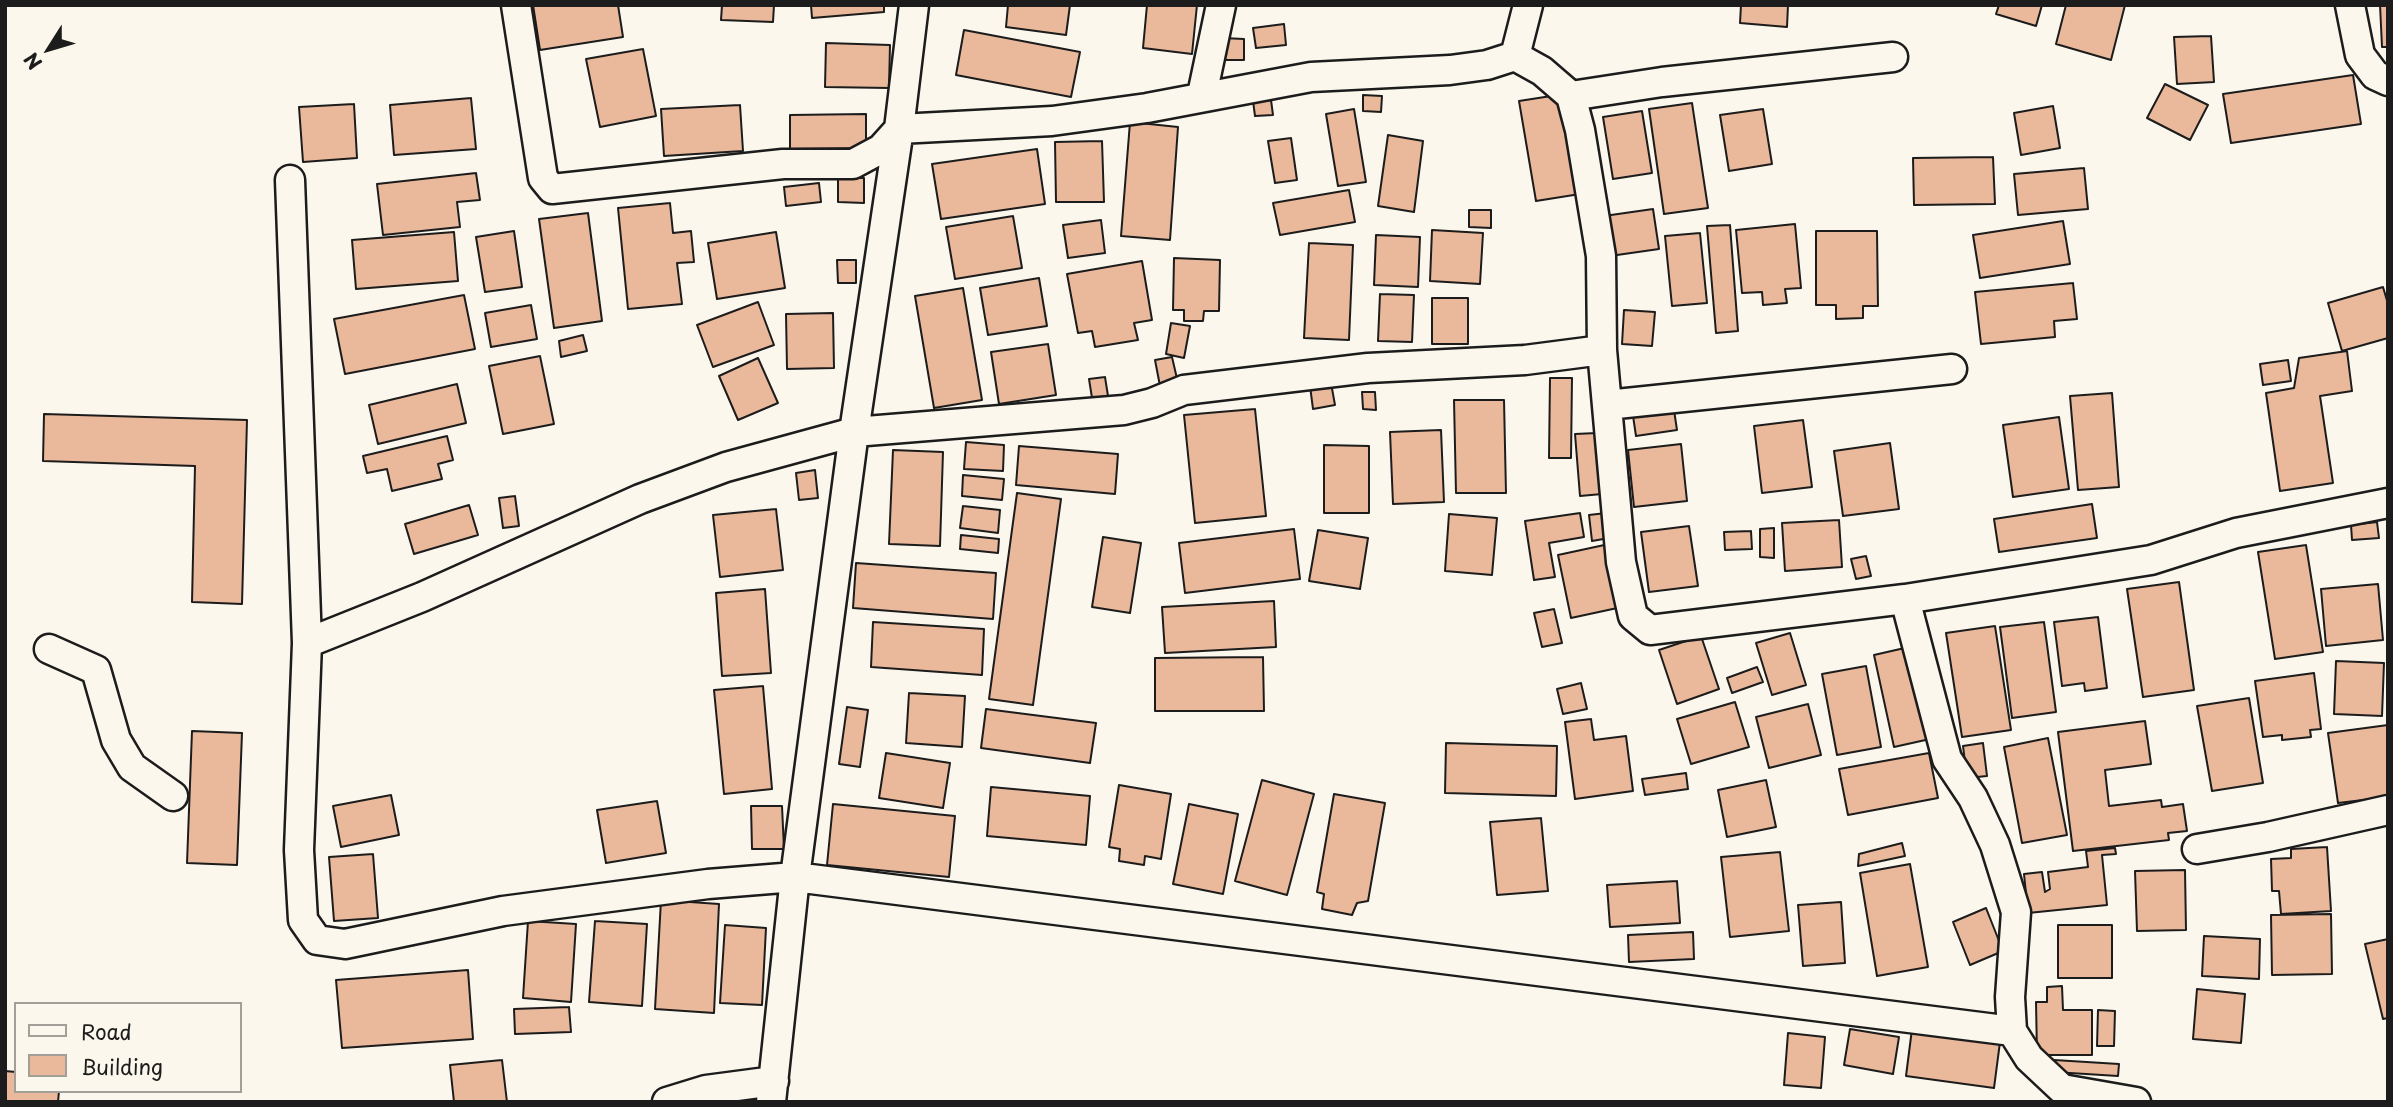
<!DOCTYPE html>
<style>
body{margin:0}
#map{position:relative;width:2393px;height:1107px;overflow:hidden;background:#fbf7ec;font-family:"Playpen Sans",sans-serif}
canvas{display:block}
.frame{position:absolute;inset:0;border:7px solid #1c1c1c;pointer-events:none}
.legend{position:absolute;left:14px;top:1002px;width:228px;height:91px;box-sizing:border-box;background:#fbf7ec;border:2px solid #a29f99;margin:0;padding:9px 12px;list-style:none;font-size:21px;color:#1c1c1c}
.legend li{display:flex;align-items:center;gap:14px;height:35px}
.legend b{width:35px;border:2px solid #a29f99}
.north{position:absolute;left:14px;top:14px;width:70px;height:70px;-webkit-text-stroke:5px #fbf7ec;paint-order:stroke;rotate:233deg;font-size:19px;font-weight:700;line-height:28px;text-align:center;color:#1c1c1c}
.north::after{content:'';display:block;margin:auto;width:24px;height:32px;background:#1c1c1c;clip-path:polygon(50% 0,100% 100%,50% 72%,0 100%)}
</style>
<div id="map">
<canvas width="2393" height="1107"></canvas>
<div class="frame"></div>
<ul class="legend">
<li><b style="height:9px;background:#fbf7ec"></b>Road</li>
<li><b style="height:19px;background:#eab89b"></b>Building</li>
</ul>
<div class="north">N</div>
</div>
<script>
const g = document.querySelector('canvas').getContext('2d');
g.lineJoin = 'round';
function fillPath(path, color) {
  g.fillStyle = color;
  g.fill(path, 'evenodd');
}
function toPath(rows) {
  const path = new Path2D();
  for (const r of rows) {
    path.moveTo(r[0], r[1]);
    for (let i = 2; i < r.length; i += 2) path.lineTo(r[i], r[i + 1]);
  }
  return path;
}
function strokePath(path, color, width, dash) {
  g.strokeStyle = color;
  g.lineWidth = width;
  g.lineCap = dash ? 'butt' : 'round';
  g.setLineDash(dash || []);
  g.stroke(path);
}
const building = toPath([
 [533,5,618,5,623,37,540,50,533,5],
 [722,5,774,5,773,22,721,20,722,5],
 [811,5,884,5,884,12,812,18,811,5],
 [1008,5,1070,5,1066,35,1006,27,1008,5],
 [1147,5,1197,5,1192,54,1143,48,1147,5],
 [1741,5,1788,5,1787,27,1740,23,1741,5],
 [1999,5,2042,5,2036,26,1996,14,1999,5],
 [2066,5,2125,5,2111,60,2056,44,2066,5],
 [2380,5,2388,5,2388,47,2382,47,2380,5],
 [1284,24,1286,45,1256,48,1253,28,1284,24],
 [964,30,1080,52,1071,97,956,75,964,30],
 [2211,36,2214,82,2177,84,2174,37,2211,36],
 [1223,38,1244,39,1244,60,1223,60,1223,38],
 [826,43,890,45,889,88,825,87,826,43],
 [643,49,656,116,600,127,586,59,643,49],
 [2353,75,2361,124,2231,143,2223,94,2353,75],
 [2165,84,2208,105,2190,140,2147,118,2165,84],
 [1564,94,1580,194,1536,201,1519,101,1564,94],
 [1363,95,1382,96,1381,112,1363,111,1363,95],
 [471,98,476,149,394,155,390,105,471,98],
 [1271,100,1273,115,1255,116,1253,101,1271,100],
 [1692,103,1708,208,1664,214,1649,109,1692,103],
 [354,104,357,158,303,162,299,107,354,104],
 [740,105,743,151,664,156,661,109,740,105],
 [2053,106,2060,148,2021,155,2014,113,2053,106],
 [1354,109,1366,182,1338,186,1326,114,1354,109],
 [1763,109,1772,164,1729,171,1720,115,1763,109],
 [1642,111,1652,173,1613,179,1603,117,1642,111],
 [866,114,866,148,790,149,790,115,866,114],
 [1130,122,1178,127,1170,240,1121,236,1130,122],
 [1388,135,1423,141,1414,212,1378,206,1388,135],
 [1291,138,1297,180,1275,183,1268,141,1291,138],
 [1102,141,1104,202,1056,202,1055,142,1102,141],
 [1037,149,1045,204,941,219,932,164,1037,149],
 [1993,157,1995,204,1914,205,1913,158,1993,157],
 [2084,168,2088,209,2018,215,2014,174,2084,168],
 [476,173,480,200,457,202,460,227,383,235,377,184,476,173],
 [838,177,864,178,864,203,838,202,838,177],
 [819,183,821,202,786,206,784,187,819,183],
 [1349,190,1355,222,1280,235,1273,203,1349,190],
 [670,203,673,233,691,231,694,262,677,263,682,304,628,309,618,208,670,203],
 [1653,209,1659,249,1610,256,1604,216,1653,209],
 [1469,210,1491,210,1491,228,1469,227,1469,210],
 [588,213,602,321,554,328,539,219,588,213],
 [1013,216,1022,268,955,279,946,227,1013,216],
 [1101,220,1105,253,1068,258,1063,225,1101,220],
 [2063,221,2070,264,1980,278,1973,235,2063,221],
 [1795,224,1801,288,1785,289,1787,303,1763,305,1762,292,1742,293,1736,230,1795,224],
 [1730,225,1738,331,1716,333,1707,226,1730,225],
 [1432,230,1483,233,1480,284,1430,281,1432,230],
 [514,231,522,287,485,292,476,237,514,231],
 [1816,231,1877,231,1878,306,1863,306,1863,318,1836,319,1836,305,1816,305,1816,231],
 [454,232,458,281,356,289,352,240,454,232],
 [776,232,785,288,717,299,708,243,776,232],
 [1700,233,1707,303,1672,306,1665,236,1700,233],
 [1376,235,1420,237,1418,287,1374,285,1376,235],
 [1309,243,1353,245,1349,340,1304,338,1309,243],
 [1174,258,1220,260,1219,311,1204,311,1203,321,1184,321,1184,310,1173,310,1174,258],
 [837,260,856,260,856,283,838,283,837,260],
 [1142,261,1152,320,1134,323,1138,340,1095,347,1092,331,1078,333,1067,274,1142,261],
 [1039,278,1047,326,988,335,980,288,1039,278],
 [2073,283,2077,319,2054,321,2055,337,1981,344,1975,292,2073,283],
 [2383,287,2388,304,2388,338,2342,351,2328,303,2383,287],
 [963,288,982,400,934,408,915,296,963,288],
 [1380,294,1414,295,1412,342,1378,341,1380,294],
 [464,295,475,349,345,374,334,319,464,295],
 [1432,298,1468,298,1468,344,1432,344,1432,298],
 [758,302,774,345,713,367,697,325,758,302],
 [531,305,537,339,491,347,485,313,531,305],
 [1624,310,1655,312,1652,346,1622,344,1624,310],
 [833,313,834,368,787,369,786,314,833,313],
 [1171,323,1190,326,1184,358,1166,354,1171,323],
 [583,335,587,351,561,357,559,341,583,335],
 [1048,344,1056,395,999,404,991,352,1048,344],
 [2347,351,2352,391,2320,396,2333,483,2280,491,2266,393,2294,388,2299,358,2347,351],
 [540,356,554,424,503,434,489,366,540,356],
 [1172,357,1178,383,1160,386,1155,360,1172,357],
 [758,358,778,403,738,420,719,376,758,358],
 [2288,360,2291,381,2263,385,2260,364,2288,360],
 [1105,377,1108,396,1092,398,1089,379,1105,377],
 [1550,378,1572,378,1571,458,1549,458,1550,378],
 [1331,383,1335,405,1313,409,1310,386,1331,383],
 [457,384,466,423,378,444,369,405,457,384],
 [1362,392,1375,392,1376,410,1363,409,1362,392],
 [2112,393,2119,487,2078,490,2070,396,2112,393],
 [1454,400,1504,400,1506,493,1456,493,1454,400],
 [1255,409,1266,516,1195,523,1184,415,1255,409],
 [1674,410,1677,430,1636,436,1633,416,1674,410],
 [44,414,247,420,242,604,192,602,195,466,43,461,44,414],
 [2059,417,2069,489,2013,497,2003,425,2059,417],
 [1803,420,1812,487,1762,493,1754,426,1803,420],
 [1441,430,1444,502,1393,504,1390,432,1441,430],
 [1597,433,1602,494,1580,496,1575,434,1597,433],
 [447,436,453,460,438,464,442,479,392,491,387,469,367,473,363,456,447,436],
 [966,442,1004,445,1003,471,964,469,966,442],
 [1890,443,1899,509,1843,516,1834,451,1890,443],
 [1681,444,1687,501,1634,507,1628,450,1681,444],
 [1324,445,1369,446,1369,513,1324,513,1324,445],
 [1019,446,1118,454,1115,494,1016,485,1019,446],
 [893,450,943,452,940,546,889,544,893,450],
 [815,470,818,498,799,500,796,473,815,470],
 [963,475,1004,479,1002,500,962,496,963,475],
 [1017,493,1061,499,1033,705,989,699,1017,493],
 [515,496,519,526,503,528,499,498,515,496],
 [2092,504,2097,538,1999,552,1994,519,2092,504],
 [469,505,478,535,414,554,405,524,469,505],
 [963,506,1000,510,998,533,960,528,963,506],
 [776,509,783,570,720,577,713,515,776,509],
 [1580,513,1584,537,1549,543,1555,577,1534,580,1525,521,1580,513],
 [1606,513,1609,538,1592,541,1589,515,1606,513],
 [1449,514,1497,518,1492,575,1445,571,1449,514],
 [1839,520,1842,567,1785,571,1782,523,1839,520],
 [2377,522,2379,538,2352,540,2351,525,2377,522],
 [1689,526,1698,586,1649,592,1641,532,1689,526],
 [1774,528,1774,558,1760,557,1760,529,1774,528],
 [1294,529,1300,579,1185,593,1179,543,1294,529],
 [1318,530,1368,538,1360,589,1309,581,1318,530],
 [1751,531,1752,549,1725,550,1724,532,1751,531],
 [961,535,999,539,998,553,960,549,961,535],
 [1103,537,1141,543,1130,613,1092,607,1103,537],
 [1609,544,1622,607,1571,618,1558,555,1609,544],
 [2306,545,2323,652,2275,659,2258,552,2306,545],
 [1866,556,1871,576,1856,579,1851,559,1866,556],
 [856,563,996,573,993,619,853,608,856,563],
 [2179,582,2194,690,2143,697,2127,589,2179,582],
 [2378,584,2383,640,2326,646,2321,589,2378,584],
 [765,589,771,673,722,676,716,593,765,589],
 [1274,601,1276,647,1165,653,1162,607,1274,601],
 [1554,609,1562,643,1542,647,1534,613,1554,609],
 [2098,617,2107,688,2085,691,2084,683,2062,686,2054,622,2098,617],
 [873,622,984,629,982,675,871,667,873,622],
 [2044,622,2056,712,2012,718,2000,627,2044,622],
 [1995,626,2011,730,1962,737,1946,633,1995,626],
 [1790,633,1806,685,1772,695,1756,643,1790,633],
 [1701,636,1719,689,1677,704,1659,650,1701,636],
 [1909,647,1930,739,1894,747,1874,655,1909,647],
 [1263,657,1264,711,1155,711,1155,658,1263,657],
 [2336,661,2384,663,2382,716,2334,714,2336,661],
 [1866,666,1881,747,1837,755,1822,674,1866,666],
 [1757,667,1763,682,1732,693,1727,678,1757,667],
 [2314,673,2321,729,2310,730,2311,737,2282,740,2282,735,2263,737,2255,681,2314,673],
 [1581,683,1587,709,1563,714,1557,689,1581,683],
 [763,686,772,789,724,794,714,690,763,686],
 [909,693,965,696,962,747,906,743,909,693],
 [2249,698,2263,783,2212,791,2197,706,2249,698],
 [1735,702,1749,747,1691,764,1677,719,1735,702],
 [1808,704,1821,755,1769,768,1756,717,1808,704],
 [847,707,868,710,860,767,839,764,847,707],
 [986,709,1096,723,1090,763,981,748,986,709],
 [1591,719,1594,740,1626,736,1633,791,1575,799,1565,722,1591,719],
 [2145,721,2151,764,2105,770,2109,806,2161,800,2162,807,2183,804,2187,831,2168,833,2169,840,2073,851,2058,732,2145,721],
 [2388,725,2388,797,2338,803,2328,733,2388,725],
 [192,731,242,733,237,865,187,863,192,731],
 [2048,738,2067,835,2022,843,2004,747,2048,738],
 [1446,743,1557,746,1556,796,1445,793,1446,743],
 [1983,743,1987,776,1967,778,1963,746,1983,743],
 [886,753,950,763,943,808,879,798,886,753],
 [1929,753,1938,798,1848,815,1839,769,1929,753],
 [1686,773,1688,789,1645,795,1642,779,1686,773],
 [1262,780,1314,794,1287,895,1235,881,1262,780],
 [1766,780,1776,827,1727,837,1718,790,1766,780],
 [1119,785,1171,794,1161,859,1145,856,1144,865,1119,861,1120,849,1109,847,1119,785],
 [991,787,1090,796,1086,845,987,836,991,787],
 [1334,794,1385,803,1368,901,1357,903,1352,915,1322,909,1324,894,1317,892,1334,794],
 [391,795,399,835,341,847,333,806,391,795],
 [657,801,666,853,606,863,597,810,657,801],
 [833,804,955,816,949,877,827,865,833,804],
 [1189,804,1238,814,1223,894,1173,884,1189,804],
 [751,806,782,806,784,849,752,849,751,806],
 [1541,818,1548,891,1497,895,1490,822,1541,818],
 [1902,843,1905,856,1858,866,1859,854,1902,843],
 [2327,847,2331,911,2281,914,2279,891,2272,891,2271,859,2291,858,2291,849,2327,847],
 [2115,848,2116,854,2102,855,2107,905,2028,913,2024,874,2042,872,2045,892,2050,889,2048,872,2088,867,2086,851,2115,848],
 [1780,852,1789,931,1730,937,1721,857,1780,852],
 [373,854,378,918,334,921,329,857,373,854],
 [1910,864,1928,967,1877,976,1860,873,1910,864],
 [2185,870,2186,930,2137,931,2135,871,2185,870],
 [1677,881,1680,923,1610,927,1607,885,1677,881],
 [661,900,719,904,714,1013,655,1009,661,900],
 [1841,902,1845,963,1803,966,1798,905,1841,902],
 [1986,908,2003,951,1970,965,1953,922,1986,908],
 [2331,914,2332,974,2272,975,2271,915,2331,914],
 [528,921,576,924,571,1002,523,998,528,921],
 [595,921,647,924,642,1006,589,1002,595,921],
 [725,925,766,928,762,1005,720,1003,725,925],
 [2058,925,2112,925,2112,978,2058,978,2058,925],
 [1693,932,1694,959,1629,962,1628,935,1693,932],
 [2204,936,2260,939,2259,979,2202,976,2204,936],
 [2388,939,2388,1018,2383,1019,2365,944,2388,939],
 [468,970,473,1039,342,1048,336,980,468,970],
 [2062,986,2063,1010,2092,1010,2092,1055,2037,1055,2036,1002,2047,1002,2047,987,2062,986],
 [2197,989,2245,994,2241,1043,2193,1039,2197,989],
 [569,1007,571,1032,515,1034,514,1009,569,1007],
 [2098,1010,2115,1011,2114,1046,2097,1046,2098,1010],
 [1850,1029,1899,1037,1893,1074,1844,1065,1850,1029],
 [1912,1029,2000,1042,1994,1088,1906,1076,1912,1029],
 [1788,1033,1825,1037,1821,1088,1784,1085,1788,1033],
 [502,1060,507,1102,454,1102,450,1065,502,1060],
 [2054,1060,2119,1064,2118,1076,2054,1072,2054,1060],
 [5,1071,16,1072,16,1091,59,1091,58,1102,5,1102,5,1071]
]);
fillPath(building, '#eab89b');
strokePath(building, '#1c1c1c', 2);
const minor = toPath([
 [516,5,543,178,552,189,783,164,853,164,881,149,899,129,1052,121,1147,108,1311,77,1450,70,1487,65,1515,56,1542,71,1571,96,1580,130,1601,256,1602,350,1621,562,1633,616,1650,630,1905,599,2151,560,2236,533,2388,503],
 [2350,5,2360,55,2375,75,2388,81],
 [1515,56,1528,5],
 [1202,95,1221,5],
 [1571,96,1662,82,1893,57],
 [290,180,307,643,299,850,303,920,317,940,345,944,503,911,708,884,795,877,2012,1031],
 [1607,405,1952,369],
 [1905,599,1947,759,1973,798,1995,845,2016,912,2010,997,2012,1031,2029,1058,2062,1089,2136,1102],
 [307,643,422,597,640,499,726,467,854,432,1124,410,1152,403,1184,390,1368,368,1525,360,1602,350],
 [49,649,96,670,116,740,132,767,173,796],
 [2197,849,2268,837,2388,810],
 [667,1102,706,1090,774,1081],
 [771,1102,795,877,854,432,899,129,914,5]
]);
strokePath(minor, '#1c1c1c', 33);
strokePath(minor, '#fbf7ec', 28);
</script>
